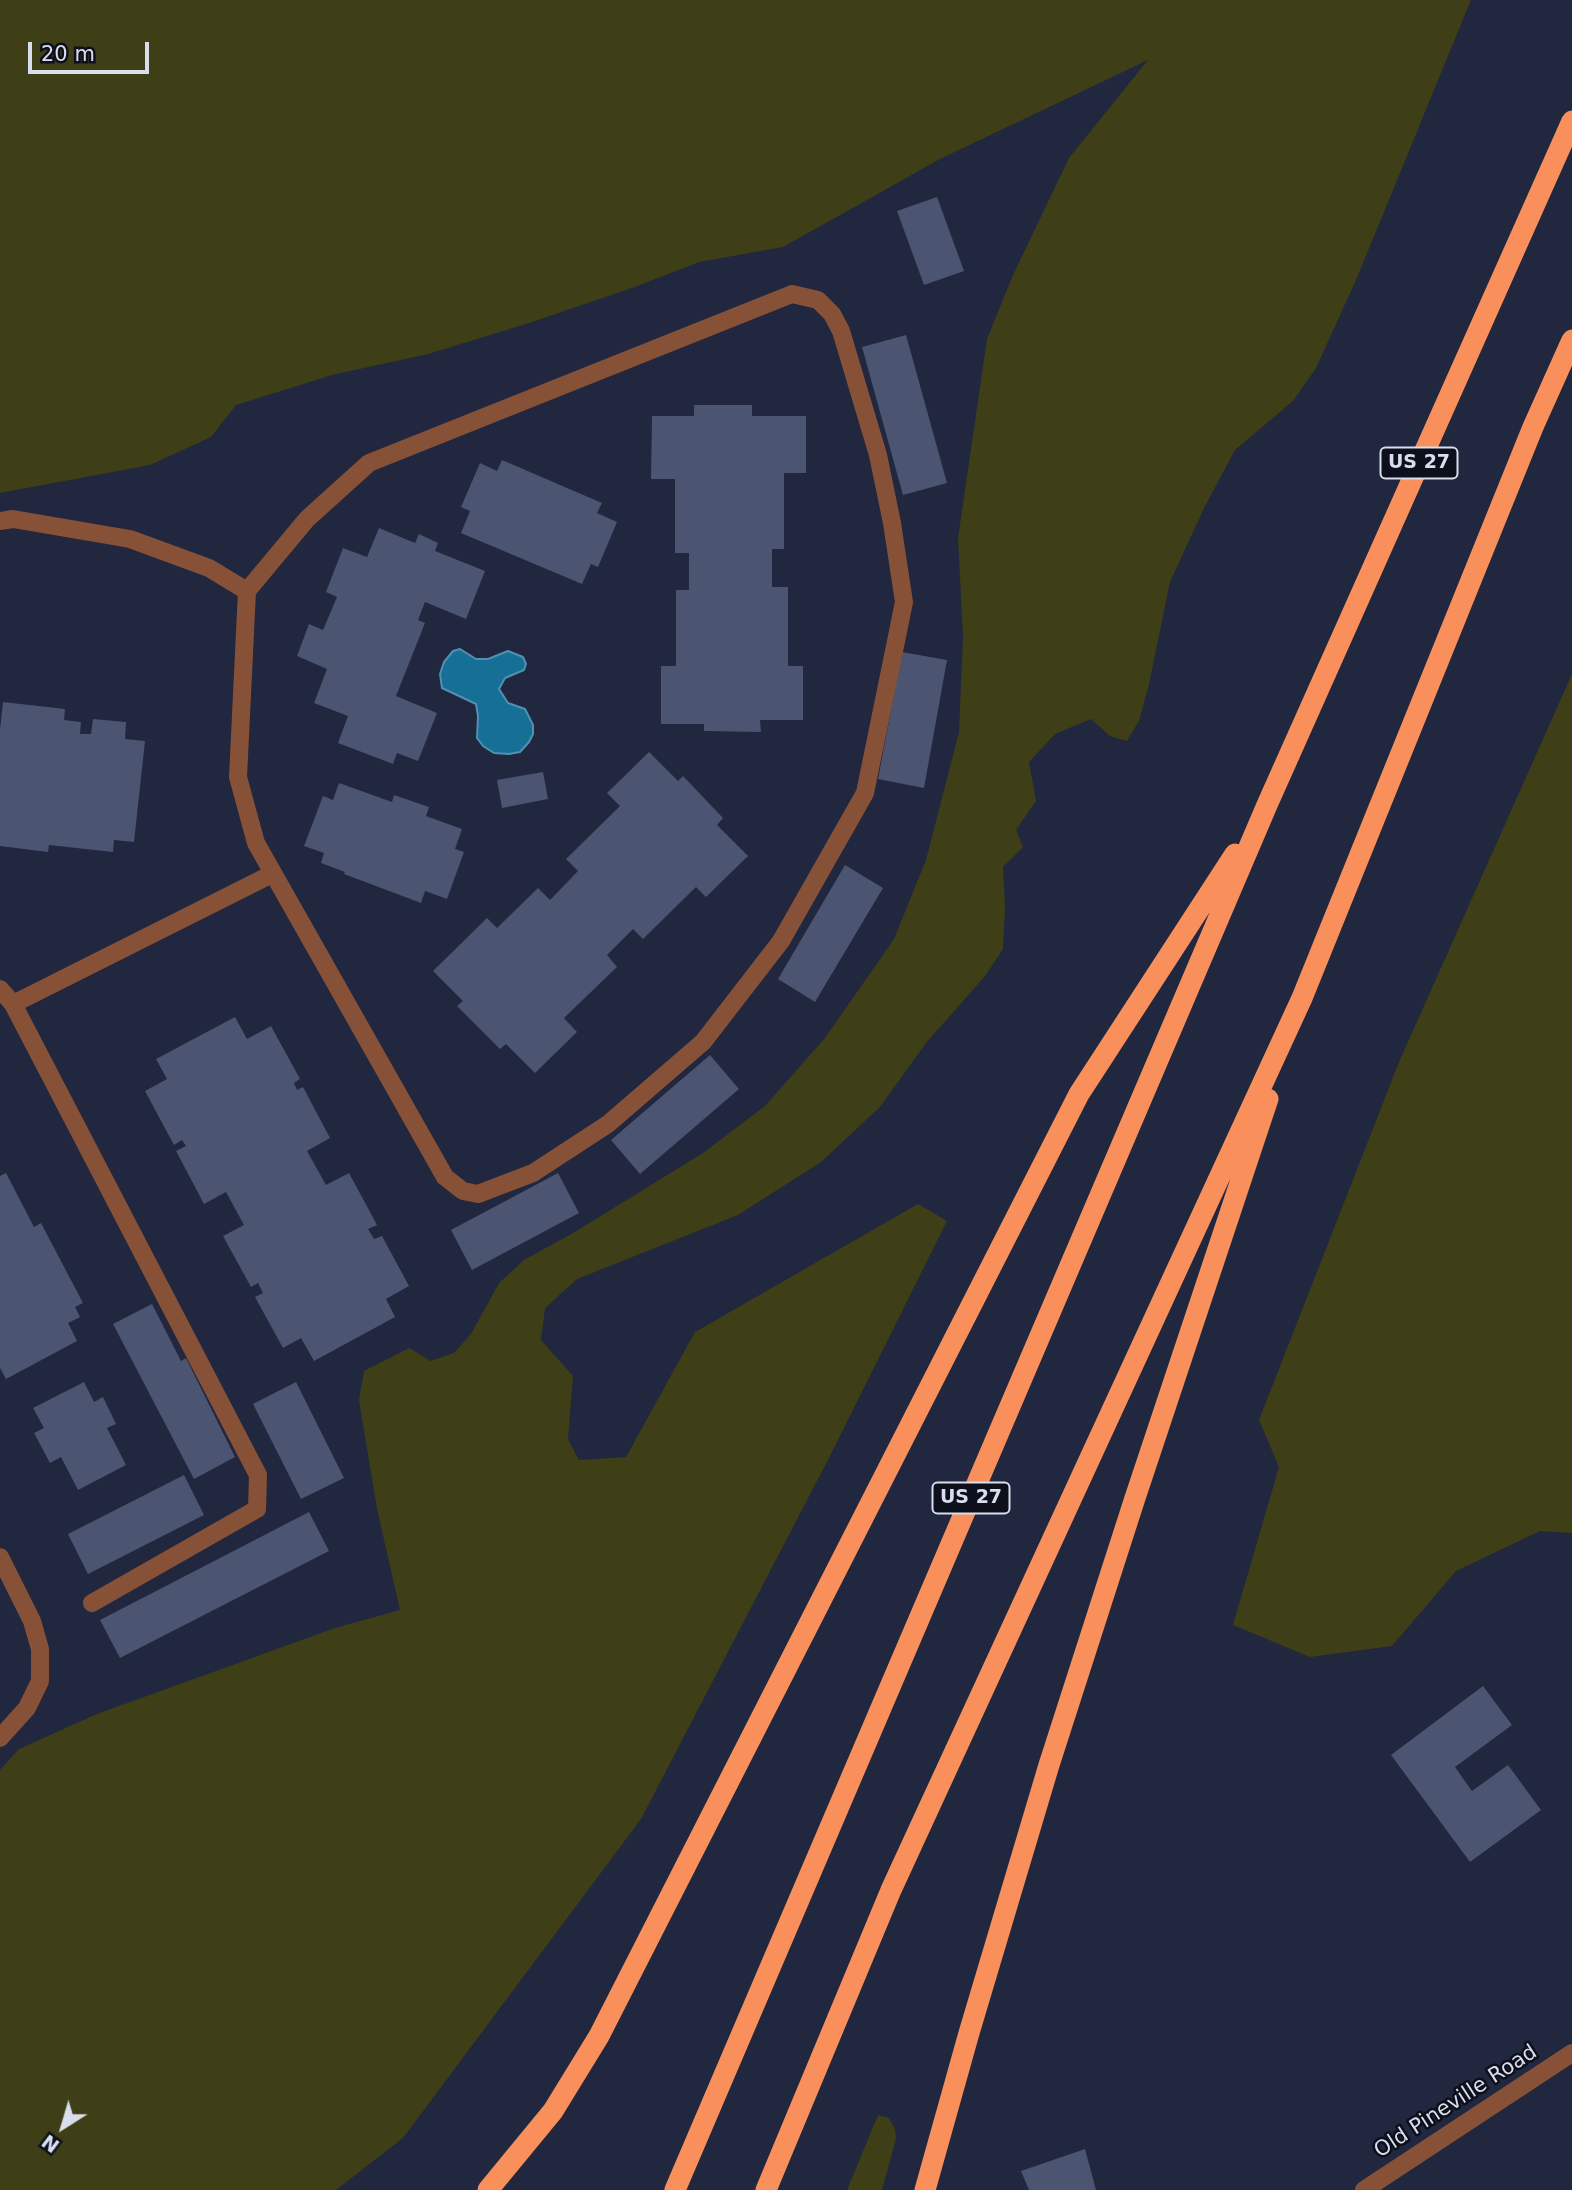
<!DOCTYPE html>
<style>
body{margin:0}
#map{position:relative;width:1572px;height:2190px;overflow:hidden;background:#20273f;font-family:"DejaVu Sans",sans-serif}
canvas{display:block}
.north{position:absolute;left:28px;top:2092px;width:70px;height:70px;-webkit-text-stroke:5px #0d101b;paint-order:stroke;rotate:217deg;font-size:19px;font-weight:700;line-height:28px;text-align:center;color:#d8deee}
.north::after{content:'';display:block;margin:auto;width:24px;height:32px;background:#d8deee;clip-path:polygon(50% 0,100% 100%,50% 72%,0 100%)}
.scale{position:absolute;left:28px;top:42px;width:121px;height:32px;box-sizing:border-box;border:4px solid #d8deee;border-top:0;padding-left:9px;font-size:21px;line-height:24px;white-space:nowrap;color:#d8deee;-webkit-text-stroke:5px #0d101b;paint-order:stroke}
</style>
<div id="map">
<canvas width="1572" height="2190"></canvas>
<div class="north">N</div>
<div class="scale">20 m</div>
</div>
<script>
const g = document.querySelector('canvas').getContext('2d');
g.lineJoin = 'round';
function fillPath(path, color) {
  g.fillStyle = color;
  g.fill(path, 'evenodd');
}
function toPath(rows) {
  const path = new Path2D();
  for (const r of rows) {
    path.moveTo(r[0], r[1]);
    for (let i = 2; i < r.length; i += 2) path.lineTo(r[i], r[i + 1]);
  }
  return path;
}
function strokePath(path, color, width, dash) {
  g.strokeStyle = color;
  g.lineWidth = width;
  g.lineCap = dash ? 'butt' : 'round';
  g.setLineDash(dash || []);
  g.stroke(path);
}
function label(font, color, halo, rows, align = 'center') {
  g.font = font + ' "DejaVu Sans",sans-serif';
  g.lineWidth = 5;
  g.setLineDash([]);
  g.textBaseline = 'middle';
  g.strokeStyle = halo;
  g.fillStyle = color;
  for (const [text, x, y, turn = 0] of rows) {
    g.save();
    g.translate(x, y);
    g.rotate((+turn || 0) * Math.PI / 180);
    g.textAlign = isNaN(turn) ? turn : align;
    if (halo) g.strokeText(text, 0, 0);
    g.fillText(text, 0, 0);
    g.restore();
  }
}
fillPath(toPath([
 [0,0,1471,0,1356,280,1316,368,1293,401,1235,450,1205,506,1170,582,1149,684,1139,721,1127,741,1110,736,1091,719,1055,734,1029,762,1036,801,1016,830,1023,847,1003,867,1005,907,1003,949,985,976,926,1043,880,1107,821,1162,738,1215,577,1279,545,1308,541,1340,573,1376,568,1439,579,1460,626,1457,695,1332,918,1204,947,1221,830,1456,641,1819,403,2138,336,2190,0,2190,0,1770,19,1749,97,1714,335,1628,400,1610,377,1509,359,1400,364,1371,409,1348,431,1361,454,1353,471,1334,499,1283,524,1260,573,1233,703,1153,765,1106,825,1038,894,939,926,860,959,732,963,637,958,538,987,339,1013,275,1069,158,1148,60,940,159,783,247,699,262,635,287,526,324,428,354,332,375,236,405,211,437,150,465,0,493],
 [1572,674,1572,1533,1540,1531,1456,1571,1392,1646,1310,1657,1233,1625,1279,1467,1259,1420,1399,1062],
 [878,2115,889,2118,895,2129,896,2139,882,2190,847,2190]
]), '#3e3f16');
const water = toPath([
 [460,649,476,659,488,659,508,651,523,657,526,664,524,670,505,678,499,689,508,703,525,709,533,725,533,734,529,742,520,752,509,754,494,753,483,746,477,738,478,716,476,704,442,688,440,674,444,662,453,651,460,649]
]);
fillPath(water, '#167095');
strokePath(water, '#5091b0', 2);
fillPath(toPath([
 [937,197,964,271,924,285,897,211],
 [906,335,947,483,903,495,862,347],
 [694,405,752,405,752,416,806,416,806,473,784,473,784,549,772,549,772,587,788,587,788,666,803,666,803,720,760,720,761,732,704,731,704,724,661,724,661,666,676,666,676,590,689,590,689,553,675,553,675,479,651,479,652,416,694,416],
 [502,460,602,503,597,513,617,522,598,567,591,564,582,584,461,533,470,511,461,507,480,463,497,471],
 [379,528,415,543,419,534,438,543,435,551,485,571,466,619,425,602,418,620,425,623,396,696,437,713,418,761,397,753,393,764,338,743,348,716,314,703,327,669,297,656,309,624,323,630,337,597,326,592,343,548,367,557],
 [902,652,947,660,924,788,878,779],
 [3,702,65,709,64,720,81,722,80,734,91,734,93,719,126,722,125,739,145,741,134,842,114,840,113,852,49,845,48,852,0,846,0,729],
 [649,752,678,781,683,776,723,818,717,825,748,856,706,897,696,887,643,939,633,929,607,955,617,967,564,1018,577,1032,535,1073,506,1044,500,1049,457,1006,463,1001,433,971,487,918,497,928,538,888,550,900,578,871,566,859,620,806,607,793],
 [543,772,548,799,502,808,497,780],
 [339,783,392,802,394,795,429,807,426,816,462,829,455,849,464,852,447,899,425,891,421,903,344,874,345,872,321,863,324,853,304,846,323,796,333,800],
 [845,865,883,888,815,1002,778,979],
 [235,1017,247,1039,271,1026,300,1079,294,1083,297,1090,303,1087,330,1138,307,1151,326,1185,349,1173,377,1225,368,1229,374,1239,382,1236,409,1286,386,1299,395,1317,314,1361,301,1338,283,1348,255,1297,263,1293,258,1283,251,1287,223,1236,244,1225,226,1192,204,1204,176,1151,186,1146,182,1140,174,1145,145,1091,167,1079,156,1059],
 [710,1055,739,1089,640,1174,611,1140],
 [6,1173,34,1227,41,1223,83,1303,75,1307,80,1317,68,1323,77,1341,6,1379,0,1368,0,1176],
 [558,1173,579,1213,472,1270,451,1230],
 [152,1304,181,1361,186,1358,235,1457,194,1479,113,1324],
 [84,1382,94,1402,103,1397,116,1424,107,1428,126,1465,78,1490,61,1457,50,1463,34,1433,44,1428,33,1408],
 [296,1382,344,1478,301,1499,253,1404],
 [184,1475,204,1515,88,1574,68,1534],
 [309,1512,329,1551,120,1658,100,1620],
 [1483,1686,1512,1725,1455,1767,1472,1791,1508,1765,1541,1810,1470,1862,1391,1755],
 [1085,2149,1096,2190,1029,2190,1021,2171]
]), '#4b5470');
strokePath(toPath([
 [792,294,818,300,832,314,841,331,878,455,892,523,904,602,865,793,781,941,703,1042,608,1124,533,1173,478,1194,463,1191,445,1177,256,843,238,777,247,591,307,519,369,463,792,294],
 [0,989,13,1004],
 [0,1557,32,1621,40,1649,40,1681,27,1708,0,1738],
 [92,1603,257,1509,258,1475,13,1004,272,874]
]), '#875137', 18);
strokePath(toPath([
 [0,521,13,519,130,539,209,568,247,591],
 [1364,2190,1572,2053]
]), '#875137', 18);
strokePath(toPath([
 [488,2190,553,2111,599,2036,1079,1094,1235,854],
 [675,2190,1267,805,1572,121],
 [766,2190,891,1890,1302,998,1533,427,1572,340],
 [925,2190,969,2033,1049,1765,1135,1498,1268,1099]
]), '#f98f5a', 21);
for (const [x, y, w] of [
 [1419,463,77],
 [971,1498,77]
]) {
  const box = new Path2D();
  box.roundRect(x - w / 2, y - 15.5, w, 31, 5);
  g.fillStyle = '#0d101b';
  g.fill(box);
  strokePath(box, '#d8deee', 2);
}
label('bold 19px', '#d8deee', null, [
 ["US 27",1419,463],
 ["US 27",971,1498]
]);
label('21px', '#d8deee', '#0d101b', [
 ["Old Pineville Road",1456,2102,-33]
]);
</script>
